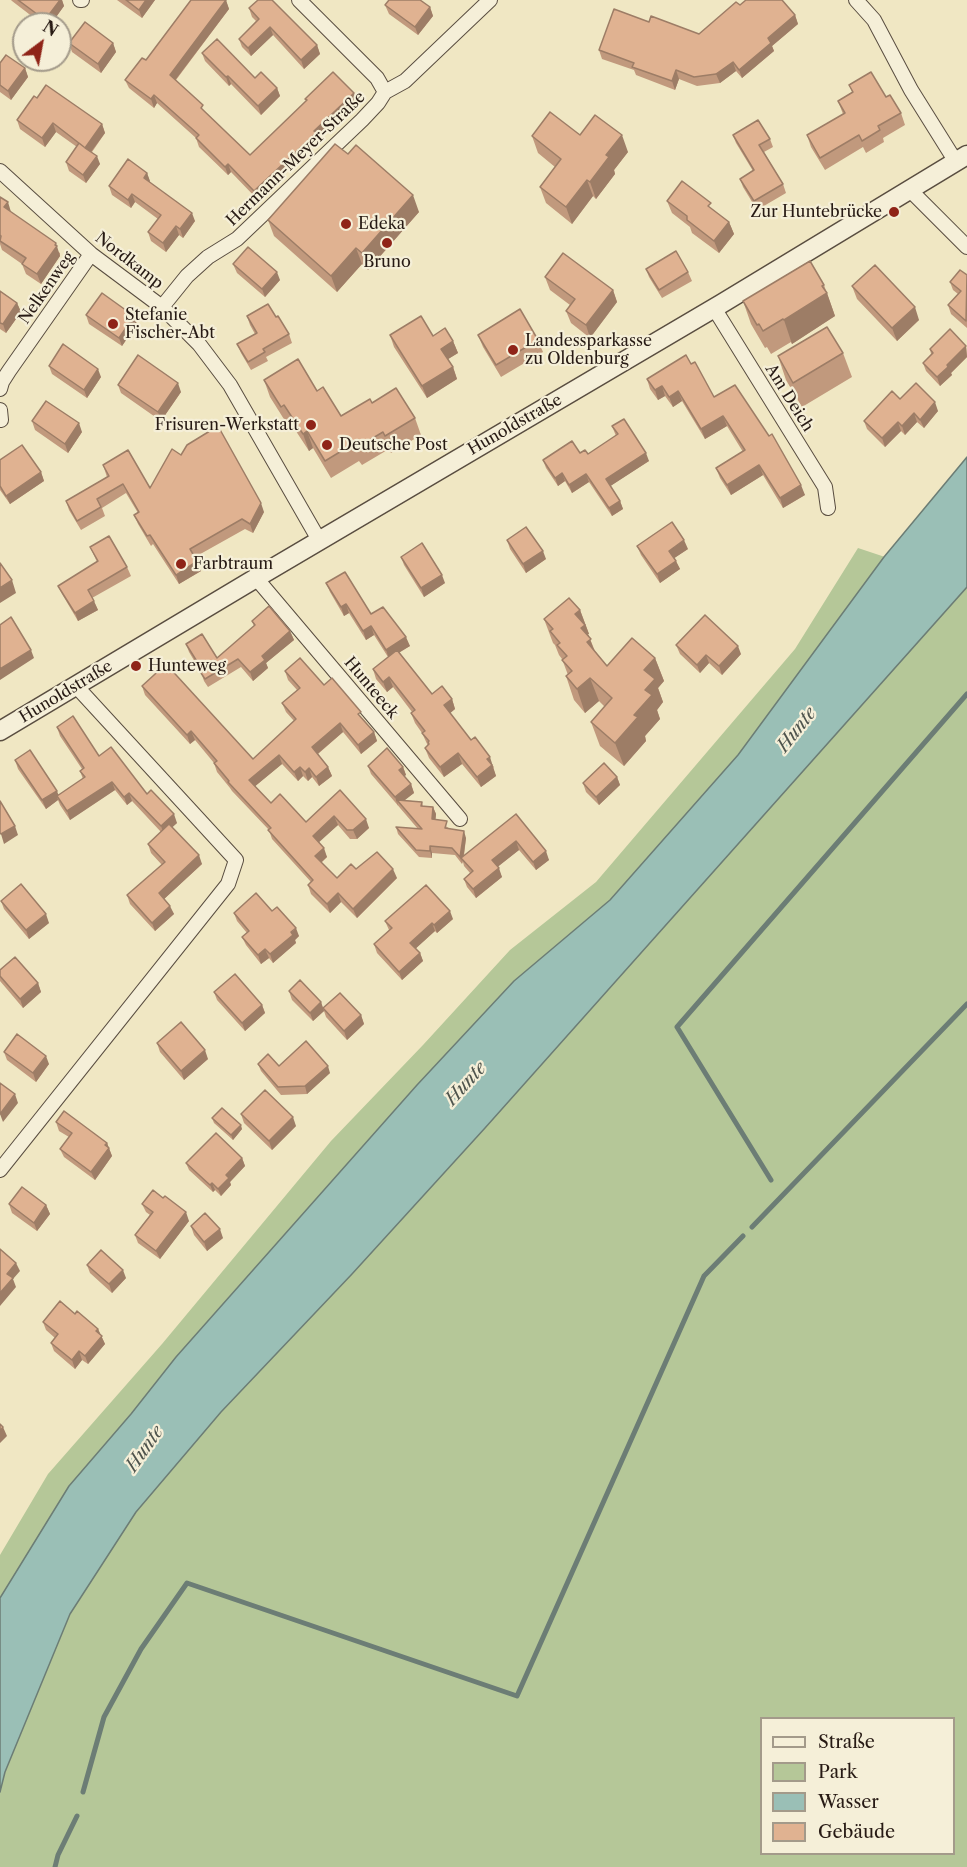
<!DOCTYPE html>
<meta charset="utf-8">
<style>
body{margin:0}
#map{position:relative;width:967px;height:1867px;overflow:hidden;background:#f0e7c3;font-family:"Libre Caslon Text",serif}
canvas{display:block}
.legend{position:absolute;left:760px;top:1717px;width:195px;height:138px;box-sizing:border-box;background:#f5efd8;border:2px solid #a39a8a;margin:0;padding:8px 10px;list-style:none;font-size:18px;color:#271a14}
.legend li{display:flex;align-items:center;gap:12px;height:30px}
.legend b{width:30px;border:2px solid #a39a8a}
.north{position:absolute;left:12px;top:12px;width:60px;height:60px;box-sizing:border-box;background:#f5efd8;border:2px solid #a39a8a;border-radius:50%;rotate:32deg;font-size:16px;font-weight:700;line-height:24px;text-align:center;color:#271a14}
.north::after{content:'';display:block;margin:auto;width:21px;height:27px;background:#8f2418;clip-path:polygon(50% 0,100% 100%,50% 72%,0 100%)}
</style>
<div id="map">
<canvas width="967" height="1867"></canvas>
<ul class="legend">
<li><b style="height:8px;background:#f5efd8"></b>Straße</li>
<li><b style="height:16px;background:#b5c798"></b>Park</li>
<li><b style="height:16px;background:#9abfb6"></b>Wasser</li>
<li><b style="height:16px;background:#e0b291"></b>Gebäude</li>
</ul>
<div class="north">N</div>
</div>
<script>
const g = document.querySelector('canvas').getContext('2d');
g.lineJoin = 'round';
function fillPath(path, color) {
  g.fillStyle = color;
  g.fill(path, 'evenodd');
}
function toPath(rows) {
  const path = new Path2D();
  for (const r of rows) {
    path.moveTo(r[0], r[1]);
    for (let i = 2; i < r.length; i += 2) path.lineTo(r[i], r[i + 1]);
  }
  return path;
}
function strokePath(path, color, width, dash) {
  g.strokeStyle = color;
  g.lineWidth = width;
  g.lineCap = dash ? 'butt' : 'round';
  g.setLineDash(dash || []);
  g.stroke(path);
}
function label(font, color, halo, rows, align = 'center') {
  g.font = font + ' "Libre Caslon Text",serif';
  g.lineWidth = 4.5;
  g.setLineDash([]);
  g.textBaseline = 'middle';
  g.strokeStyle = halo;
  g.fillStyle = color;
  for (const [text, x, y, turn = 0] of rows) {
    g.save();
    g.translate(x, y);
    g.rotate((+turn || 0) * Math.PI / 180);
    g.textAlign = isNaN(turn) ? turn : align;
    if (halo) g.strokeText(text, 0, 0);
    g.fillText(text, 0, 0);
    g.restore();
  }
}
fillPath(toPath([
 [858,548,885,557,738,755,610,900,514,981,417,1085,176,1357,131,1414,32,1548,0,1598,0,1555,48,1474,162,1344,331,1141,423,1045,510,950,596,882,795,649],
 [967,587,967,1867,0,1867,0,1792,5,1772,70,1614,136,1512,221,1412,352,1274,485,1128],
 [762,1718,954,1718,954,1854,762,1854]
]), '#b5c798');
const water = toPath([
 [967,457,967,587,485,1128,352,1274,221,1412,136,1512,70,1614,5,1772,0,1792,0,1598,69,1486,131,1414,176,1357,417,1085,514,981,610,900,738,755,884,557,967,457]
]);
fillPath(water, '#9abfb6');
strokePath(water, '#6c7d75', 1.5);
strokePath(toPath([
 [771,1180,677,1027,967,694],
 [752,1227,967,1004],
 [83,1792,104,1717,141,1649,187,1583,517,1696,704,1276,743,1236],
 [55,1867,58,1855,77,1816]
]), '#6c7d75', 5);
const minor = toPath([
 [80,0,82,0],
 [856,0,874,20,911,90,956,162],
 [385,92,405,81,490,0],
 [0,171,91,254,162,307,199,344,230,385,319,540],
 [910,190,967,247],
 [162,307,187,276,208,257,237,239,362,120,378,103,385,92,377,78,299,0],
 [714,308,825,487,828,508],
 [0,389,2,382,9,371,91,254],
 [0,410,1,420],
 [256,578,460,819],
 [0,1170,228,884,236,860,76,686]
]);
const tertiary = toPath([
 [0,731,256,578,721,304,967,155]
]);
strokePath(minor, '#594d40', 16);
strokePath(tertiary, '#594d40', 21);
strokePath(minor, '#f5efd8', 14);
strokePath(tertiary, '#f5efd8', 18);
fillPath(toPath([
 [11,0,62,0,64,6,51,24,42,24,12,1],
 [117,0,155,0,142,18],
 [226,1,229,9,176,80,206,113,250,155,306,101,305,99,357,102,318,139,319,142,258,200,231,172,228,175,199,147,196,138,157,103,154,108,129,88,125,80,146,60],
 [385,5,430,7,433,16,418,35,389,14],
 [740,5,795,15,798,24,772,46,774,51,742,78,736,71,720,83,697,86,679,79,675,90,636,75,634,70,602,59,599,50,699,34],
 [249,8,317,45,320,54,304,69,273,35,251,56,242,47,239,39,256,21,252,17],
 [69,43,113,43,116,52,101,73,72,52],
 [202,53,255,78,277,88,280,96,261,115,231,84,229,86,205,61],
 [0,63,25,68,28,77,11,100,0,92],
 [849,85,886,97,901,113,905,125,883,138,884,142,866,153,863,147,825,170,811,147,807,135,843,114,838,101,852,92],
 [37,98,102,124,105,133,92,152,100,164,86,183,69,171,66,162,77,147,56,132,45,147,20,129,17,120],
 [580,135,628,152,614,170,615,174,596,199,593,196,572,224,546,203,540,187,555,167,538,153,532,136],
 [733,135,770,139,773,147,764,152,783,184,786,193,757,210,743,187,740,179,753,171,736,143],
 [348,154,419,212,368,270,362,264,337,292,274,236,268,220],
 [147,173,150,182,195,221,183,238,179,235,166,252,151,241,148,232,158,219,135,202,131,208,112,195,109,186],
 [0,197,11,212,60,253,60,256,41,284,26,274,22,264,2,250,0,244],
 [667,201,713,210,729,222,734,234,719,253,692,233,690,227,672,213],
 [233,264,280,280,265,297,237,273],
 [646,269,688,272,692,281,662,298,649,277],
 [967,275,967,328,951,314,948,305,958,294,953,290,950,282],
 [545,277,613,290,617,302,590,338,571,323,566,311,570,305,550,290],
 [824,285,835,316,792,344,791,342,771,354,767,347,765,348,751,324,743,301],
 [852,286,919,320,897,341,857,299],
 [0,291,17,303,21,312,6,333,0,329],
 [86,315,137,324,122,346,89,324],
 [247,316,276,317,289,334,292,343,266,357,268,361,251,370,241,353,237,344,255,334,250,325],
 [390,335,433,336,453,341,458,353,448,359,453,367,457,379,427,398,394,347],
 [478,335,538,340,543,352,501,377,483,347],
 [966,346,967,357,951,373,952,375,940,386,926,371,923,363,931,354,930,349],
 [843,353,852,377,802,407,786,380,778,356],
 [691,364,714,397,805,495,783,508,763,475,731,495,720,478,716,468,743,452,727,426,705,439,682,401,673,407,665,396,658,400,650,389,647,379],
 [49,366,101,377,87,398,52,374],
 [264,380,317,391,341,416,372,403,415,418,421,435,391,453,389,449,362,465,359,461,331,478,313,448,309,451,290,422,287,424,270,397],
 [118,385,181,392,161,421,121,393],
 [900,399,938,411,924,428,917,422,905,435,901,431,885,447,867,429,864,421],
 [32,421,82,432,68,453,35,430],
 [612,426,649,461,610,486,620,501,623,509,612,516,589,482,572,493,565,481,558,486,546,468,543,460,580,453,588,454,616,436],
 [0,460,41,472,44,481,10,504,0,490],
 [103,465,150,488,264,512,253,533,245,529,195,557,201,571,179,584,153,544,151,546,138,524,134,515,138,513,126,493,102,508,105,516,81,530,69,510,66,501,107,477],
 [507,540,546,559,526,573,510,549],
 [637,546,688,549,674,558,680,569,660,583,641,555],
 [90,547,127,567,131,576,92,598,98,610,78,621,62,594,58,586,97,562],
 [401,557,445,583,424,597,404,565],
 [326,583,371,614,410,646,399,652,432,694,452,699,455,709,450,713,471,740,494,767,493,768,496,776,481,787,462,764,444,777,429,758,425,748,428,746,422,733,415,723,411,713,412,712,393,687,387,692,376,679,373,669,388,657,374,635,366,640,349,613,344,616,330,592],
 [580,610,589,634,588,634,595,651,607,666,655,658,664,681,658,688,663,702,657,710,660,719,645,736,646,741,624,766,600,746,591,722,605,707,599,701,585,713,574,700,566,676,568,675,562,659,559,655,555,645,553,643,544,619],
 [252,621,290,631,294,640,266,663,268,668,253,681,241,667,208,687,204,681,201,672,189,652,186,644,217,658,254,626],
 [676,645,741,654,722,675,709,663,700,673,680,654],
 [285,671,324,685,364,720,374,732,377,741,361,754,343,732,318,754,328,767,332,776,319,786,312,777,308,781,303,776,298,781,282,764,255,786,271,803,306,822,340,790,369,828,357,839,350,839,338,825,318,842,327,857,321,863,337,878,356,869,397,878,357,918,341,902,330,913,311,894,308,885,311,882,272,839,269,830,232,791,230,788,217,772,214,763,195,740,190,744,145,695,142,686,253,759,294,721,286,712,282,703,297,690,288,680],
 [57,727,99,756,147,794,177,823,172,827,202,864,164,899,174,914,155,931,130,904,127,895,162,865,151,853,148,844,161,832,132,801,127,805,115,790,70,820,60,805,58,800,46,809,18,769,15,760,59,795,83,779,80,771,82,769,60,736],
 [368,766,403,767,406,775,404,776,411,784,414,793,404,800,422,802,423,806,433,807,436,814,435,820,466,838,464,856,516,814,549,860,536,870,519,850,497,867,502,877,476,898,467,887,464,879,470,873,464,866,463,862,462,864,455,855,432,853,432,858,419,857,398,834,396,827,418,829,371,774],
 [617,777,620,785,599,805,586,792,583,783],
 [1,901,49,923,29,939,4,909],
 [272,911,299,936,295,940,296,943,273,963,269,958,261,964,246,945,242,937,247,933,237,921,234,913],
 [453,919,437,933,435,931,416,948,420,953,423,961,402,980,377,953,374,944,389,930,385,921],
 [0,970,38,983,41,992,23,1008,0,981],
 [289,991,321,1002,324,1011,313,1021,292,1000],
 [214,992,262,1005,265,1013,245,1031,217,1000],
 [323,1008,361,1015,364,1024,347,1040,326,1017],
 [157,1043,208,1059,184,1080,160,1052],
 [4,1052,49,1064,36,1082,7,1060],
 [258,1064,279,1066,330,1073,307,1094,281,1095,261,1071],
 [241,1114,296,1126,272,1150,244,1123],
 [212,1118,242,1129,233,1140,214,1123],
 [56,1122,107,1143,112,1156,95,1180,64,1157,60,1149,69,1137,59,1131],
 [242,1158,245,1166,230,1182,231,1185,221,1196,215,1190,213,1192,189,1170,186,1163],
 [9,1204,46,1205,50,1214,37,1231,12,1213],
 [142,1204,189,1221,160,1259,138,1243,135,1235,150,1215,146,1212],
 [191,1226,223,1238,207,1251,194,1235],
 [87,1265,126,1278,112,1293,90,1273],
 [75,1314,98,1329,105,1344,88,1364,82,1360,75,1369,54,1351,51,1343,55,1338,46,1330,43,1322]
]), '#c1997d');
fillPath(toPath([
 [60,0,62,0,64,6,51,24,46,24,45,20],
 [146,0,155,0,142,18,139,10],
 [221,0,226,0,229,9,173,83,170,75],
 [430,7,433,16,418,35,415,27],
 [795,15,798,24,772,46,774,51,742,78,739,70,768,38],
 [270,27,273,35,251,56,248,48],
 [113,43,116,52,101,73,98,64],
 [317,45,320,54,304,69,301,60],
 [733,62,736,71,720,83,716,74],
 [25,68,28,77,11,100,8,91],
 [676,70,679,79,675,90,672,81],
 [228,76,231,84,229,86,226,77],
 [277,88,280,96,261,115,258,106],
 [354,93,357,102,318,139,319,142,258,200,254,191,314,131],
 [154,95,157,103,154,108,151,99],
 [53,123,56,132,45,147,42,138],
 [102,124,105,133,88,156,85,148],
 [622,135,628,152,614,170,615,174,596,199,590,182,606,155],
 [97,156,100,164,86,183,83,175],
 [228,164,231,172,228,175,225,167],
 [147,173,150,181,147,186,144,178],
 [587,180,593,196,572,224,566,207],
 [132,194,135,202,131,208,128,200],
 [413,195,419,212,368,270,362,253],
 [8,202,11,212,4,207],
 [192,213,195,221,183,238,180,229],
 [729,222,734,234,719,253,714,241],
 [176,226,179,235,166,252,163,243],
 [56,243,60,256,41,284,37,274],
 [356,248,362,264,337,292,331,276],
 [277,272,280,280,265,297,262,289],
 [613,290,617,302,590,338,586,325],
 [827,293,835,316,792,344,784,320],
 [17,303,21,312,6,333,3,324],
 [915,307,919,320,897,341,892,328],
 [134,316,137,324,122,346,119,338],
 [453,341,458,353,445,361,441,349],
 [966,346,967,357,951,373,952,375,940,386,937,377,947,365],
 [453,367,457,379,427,398,422,386],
 [98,369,101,377,87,398,84,390],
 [178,383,181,392,161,421,158,412],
 [662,386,665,396,658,400,655,390],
 [678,391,682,401,673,407,669,397],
 [935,402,938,411,924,428,920,420],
 [914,413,917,422,905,435,902,426],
 [723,416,727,426,705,439,701,429],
 [898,422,901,431,885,447,882,438],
 [79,423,82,432,68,453,65,444],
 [307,431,313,448,309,451,303,434],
 [646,453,649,461,609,487,606,479],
 [759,465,763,475,731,495,727,485],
 [41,472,44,481,10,504,6,496],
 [562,473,565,481,558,486,555,478],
 [586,474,589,482,572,493,569,485],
 [801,485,805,495,783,508,780,498],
 [620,501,623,509,612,516,609,508],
 [261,503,264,512,253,533,250,524],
 [684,540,688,549,673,559,669,551],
 [543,551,546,559,526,573,523,564],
 [197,561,201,571,179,584,176,575],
 [676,561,680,569,660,583,657,574],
 [442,575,445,583,424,597,421,588],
 [12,580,16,593,0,603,0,588],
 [94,601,98,610,78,621,75,613],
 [346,604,349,613,344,616,341,607],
 [580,610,589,634,588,634,599,663,596,666,575,614],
 [371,626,374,635,366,640,363,631],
 [290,631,294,640,266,663,268,668,253,681,250,672,262,656],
 [406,637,410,646,389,659,386,650],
 [738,646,741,654,722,675,719,666],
 [31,650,34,658,0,680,0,669],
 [706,655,709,663,700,673,697,665],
 [655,658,664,681,658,688,663,702,657,710,660,719,645,736,646,741,624,766,615,743,634,715,645,690,644,670],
 [389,677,393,687,387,692,383,682],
 [590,678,599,701,585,713,577,689],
 [452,699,455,709,448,715,444,705],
 [340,723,343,732,315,756,312,747],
 [191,731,195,740,190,744,187,735],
 [374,732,377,741,361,754,358,745],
 [458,753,462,764,444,777,440,767],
 [279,755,282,764,253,788,249,780],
 [490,757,496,776,481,787,477,777,487,759],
 [300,767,303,776,298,781,294,772],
 [328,767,332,776,319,786,316,777],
 [403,767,406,775,402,778,399,770],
 [309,768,312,777,308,781,305,772],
 [617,777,620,785,599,805,596,797],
 [112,782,115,790,70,820,67,811],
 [411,784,414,793,400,804,397,800,398,806,395,797],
 [57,791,60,799,57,796,58,800,46,809,42,800],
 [129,793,132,801,127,805,124,797],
 [433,807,436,814,435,827,432,819],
 [174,814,177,823,164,835,161,826],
 [334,816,338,825,316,845,313,836],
 [366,819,369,828,357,839,353,830],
 [15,826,18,835,4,844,1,834],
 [464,831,466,838,463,860,461,858,462,864,460,857],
 [516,841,519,850,495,869,492,860],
 [430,846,432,853,432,858,430,851],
 [324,848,327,857,318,865,315,856],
 [546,851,549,860,536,870,533,862],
 [199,855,202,864,162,901,159,893],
 [499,868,502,877,476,898,473,889],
 [393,869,397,878,357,918,353,909],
 [338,893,341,902,330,913,327,904],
 [170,906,174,914,155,931,152,923],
 [450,911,453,919,437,933,434,925],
 [46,914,49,923,29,939,26,930],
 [432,923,435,931,413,951,410,943],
 [296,928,299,936,295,940,296,943,273,963,270,954],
 [265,949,269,958,261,964,258,955],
 [420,953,423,961,402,980,399,972],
 [38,983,41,992,23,1008,20,999],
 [321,1002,324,1011,313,1021,310,1013],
 [262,1005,265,1013,245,1031,242,1023],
 [361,1015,364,1024,347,1040,344,1031],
 [205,1050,208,1059,184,1080,181,1071],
 [46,1056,49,1064,36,1082,33,1073],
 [328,1066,330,1073,307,1094,305,1086],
 [15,1094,18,1103,3,1122,0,1114],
 [293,1117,296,1126,272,1150,269,1141],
 [241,1125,242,1129,233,1140,231,1135],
 [107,1143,112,1156,95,1180,91,1172],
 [242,1158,245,1166,230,1182,231,1185,221,1196,218,1189,226,1175],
 [212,1183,215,1190,213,1192,210,1185],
 [46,1205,50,1214,37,1231,34,1223],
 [186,1212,189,1221,160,1259,156,1251],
 [220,1229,223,1238,207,1251,204,1242],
 [16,1263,20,1271,13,1279,16,1287,0,1306,0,1293,7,1274],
 [123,1270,126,1278,112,1293,109,1284],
 [98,1329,105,1344,88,1364,85,1356],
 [79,1351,82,1360,75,1369,72,1360],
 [3,1427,7,1436,0,1443,0,1431]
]), '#9d7d66');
const building = toPath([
 [18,0,60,0,45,20,18,0],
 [126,0,146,0,139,10,126,0],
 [191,0,226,0,170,75,203,105,201,108,250,155,307,100,305,99,333,72,354,93,314,131,316,133,254,191,228,164,225,167,196,138,199,135,154,95,151,99,125,80,142,58,146,60,191,0],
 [258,0,272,0,317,45,301,60,270,27,248,48,239,39,259,19,249,8,258,0],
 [389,0,420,0,430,7,415,27,385,5,389,0],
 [746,0,782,0,795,15,768,38,771,43,739,70,733,62,716,74,694,77,676,70,672,81,632,67,634,63,599,50,614,9,649,22,651,16,699,34,736,2,740,5,746,0],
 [85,22,113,43,98,64,69,43,85,22],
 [217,39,255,78,261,72,277,88,258,106,228,76,226,77,202,53,217,39],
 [6,55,25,68,8,91,0,85,0,63,6,55],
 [871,72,886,97,890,95,901,113,878,126,880,130,862,141,859,135,820,158,807,135,845,113,838,101,853,92,849,85,871,72],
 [46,85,102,124,85,148,97,156,83,175,66,162,79,143,84,147,53,123,42,138,17,120,34,96,37,98,46,85],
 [550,112,580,135,595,115,622,135,606,155,609,157,590,182,587,180,566,207,540,187,561,159,532,136,550,112],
 [758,120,770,139,759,145,783,184,754,201,740,179,754,170,733,135,758,120],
 [335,144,348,154,356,145,413,195,362,253,356,248,331,276,268,220,335,144],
 [128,159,147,173,144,178,192,213,180,229,176,226,163,243,148,232,161,215,132,194,128,200,109,186,128,159],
 [682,181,711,203,708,206,729,222,714,241,687,220,687,216,667,201,682,181],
 [0,197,8,202,4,207,56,243,55,245,57,246,37,274,22,264,26,258,0,241,1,236,0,235,0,197],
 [248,247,277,272,262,289,233,264,248,247],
 [676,251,688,272,659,290,646,269,676,251],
 [563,253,613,290,586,325,566,311,575,299,545,277,563,253],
 [810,261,824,285,822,286,827,293,784,320,783,319,763,331,759,324,757,325,743,301,810,261],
 [875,265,915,307,892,328,852,286,875,265],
 [960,270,967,275,966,321,948,305,961,291,950,282,960,270],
 [0,291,17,303,3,324,0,323,0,291],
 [102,293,134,316,119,338,86,315,102,293],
 [268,304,276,317,278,316,289,334,263,349,265,352,248,362,237,344,257,333,247,316,268,304],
 [520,309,538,340,496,365,478,335,520,309],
 [421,316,433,336,445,328,453,341,441,349,453,367,422,386,390,335,421,316],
 [827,327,843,353,793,383,778,356,827,327],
 [950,329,966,346,947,365,948,367,937,377,923,363,933,353,930,349,950,329],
 [63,344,98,369,84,390,49,366,63,344],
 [138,355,178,383,158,412,118,385,138,355],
 [686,355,691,364,695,362,714,397,735,385,769,436,772,434,801,485,780,498,759,465,727,485,716,468,745,450,723,416,701,429,678,391,669,397,662,386,655,390,647,379,686,355],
 [298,359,317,391,323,387,341,416,370,399,372,403,396,388,415,418,385,436,383,432,356,448,353,444,325,461,307,431,303,434,284,405,281,407,264,380,298,359],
 [916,383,935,402,920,420,914,413,902,426,898,422,882,438,864,421,892,391,900,399,916,383],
 [46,401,79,423,65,444,32,421,46,401],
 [624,419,646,453,606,479,620,501,609,508,586,474,569,485,562,473,555,478,543,460,572,441,580,453,585,450,588,454,618,434,612,426,624,419],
 [218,426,261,503,250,524,242,519,190,549,197,561,176,575,150,535,147,536,134,515,139,512,123,484,97,499,101,507,77,521,66,501,109,476,103,465,128,450,150,488,172,449,181,455,187,445,218,426],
 [22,445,41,472,6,496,0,486,0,460,22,445],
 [672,522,684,540,669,551,676,561,657,574,637,546,672,522],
 [526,527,543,551,523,564,507,540,526,527],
 [109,536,127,567,88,590,94,601,75,613,58,586,98,561,90,547,109,536],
 [422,543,442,575,421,588,401,557,422,543],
 [0,563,12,580,0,588,0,563],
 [345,572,371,614,383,607,406,637,386,650,371,626,363,631,346,604,341,607,326,583,345,572],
 [569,598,580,610,575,614,585,625,581,628,591,639,587,642,607,666,632,638,655,658,644,670,655,679,645,690,652,695,634,715,638,717,615,743,591,722,612,698,590,678,577,689,566,676,572,671,562,660,567,656,557,645,560,643,550,631,553,629,544,619,569,598],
 [269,606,290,631,262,656,265,660,250,672,238,659,205,679,201,673,203,671,186,644,202,634,217,658,255,625,252,621,269,606],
 [705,615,738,646,719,666,706,655,697,665,676,645,705,615],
 [11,617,31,650,0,669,0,625,11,617],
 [397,650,432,694,442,686,452,699,444,705,471,740,475,737,490,757,487,759,492,765,477,777,458,753,440,767,425,748,429,744,428,742,429,741,422,733,425,731,411,713,415,710,389,677,383,682,373,669,397,650],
 [300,658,324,685,332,678,361,712,358,714,374,732,358,745,340,723,312,747,328,767,316,777,309,768,305,772,300,767,294,772,279,755,249,780,271,803,280,794,306,822,340,790,366,819,353,830,347,830,334,816,313,836,324,848,315,856,337,878,351,864,356,869,377,852,393,869,353,909,338,893,327,904,308,885,313,880,268,830,271,828,228,782,229,781,214,763,217,761,191,731,187,735,142,686,166,664,253,759,296,719,282,703,300,688,285,671,300,658],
 [73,716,99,756,111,747,147,794,151,790,174,814,161,826,129,793,124,797,112,782,67,811,57,796,85,777,80,771,84,768,57,727,73,716],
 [387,748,403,767,399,770,411,784,395,797,368,766,387,748],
 [30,750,57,791,42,800,15,760,30,750],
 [604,763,617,777,596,797,583,783,604,763],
 [397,800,422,802,421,806,433,807,432,819,447,821,445,828,464,831,460,857,452,848,430,846,430,851,416,850,396,827,422,829,397,800],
 [0,801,15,826,1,834,0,833,0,801],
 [516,814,546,851,533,862,516,841,492,860,499,868,473,889,464,879,473,871,461,858,516,814],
 [169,824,199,855,159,893,170,906,152,923,127,895,165,862,148,844,169,824],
 [21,884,46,914,26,930,1,901,21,884],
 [426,885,450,911,434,925,432,923,410,943,420,953,399,972,374,944,392,928,385,921,426,885],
 [256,893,272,911,277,907,296,928,291,932,293,935,270,954,265,949,258,955,242,937,249,931,234,913,256,893],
 [15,957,38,983,20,999,0,976,0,970,15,957],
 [235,974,262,1005,242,1023,214,992,235,974],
 [300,980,321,1002,310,1013,289,991,300,980],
 [340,993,361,1015,344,1031,323,1008,340,993],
 [181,1022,205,1050,181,1071,157,1043,181,1022],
 [17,1034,46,1056,33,1073,4,1052,17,1034],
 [306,1041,328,1066,305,1086,278,1087,258,1064,268,1054,279,1066,306,1041],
 [0,1083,15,1094,0,1114,0,1083],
 [265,1090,293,1117,269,1141,241,1114,265,1090],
 [222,1108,241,1125,231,1135,212,1118,222,1108],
 [64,1111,107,1143,105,1145,109,1148,91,1172,60,1149,72,1133,56,1122,64,1111],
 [216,1133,242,1158,226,1175,229,1178,218,1189,212,1183,210,1185,186,1163,216,1133],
 [22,1187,46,1205,34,1223,9,1204,22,1187],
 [153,1190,163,1198,165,1196,186,1212,156,1251,135,1235,153,1212,142,1204,153,1190],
 [205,1213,220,1229,204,1242,191,1226,205,1213],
 [0,1249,16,1263,7,1274,13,1278,0,1293,0,1249],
 [101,1250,123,1270,109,1284,87,1265,101,1250],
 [60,1301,75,1314,77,1311,98,1329,96,1331,102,1336,85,1356,79,1351,72,1360,51,1343,58,1334,43,1322,60,1301],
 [0,1424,3,1427,0,1431,0,1424]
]);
fillPath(building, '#e0b291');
strokePath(building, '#9d7d66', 1.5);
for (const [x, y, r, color] of [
 [894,212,6,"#8f2418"],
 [346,224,6,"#8f2418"],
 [387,243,6,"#8f2418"],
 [113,324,6,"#8f2418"],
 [513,350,6,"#8f2418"],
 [311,425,6,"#8f2418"],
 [327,445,6,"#8f2418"],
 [181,564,6,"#8f2418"],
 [136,666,6,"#8f2418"]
]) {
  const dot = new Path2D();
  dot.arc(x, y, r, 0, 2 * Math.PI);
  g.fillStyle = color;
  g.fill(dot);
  strokePath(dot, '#f5efd8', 2);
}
label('16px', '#271a14', '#f5efd8', [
 ["Hermann-Meyer-Straße",296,159,-44],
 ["Nordkamp",129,261,38],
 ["Nelkenweg",47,288,-55],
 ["Am Deich",789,398,58],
 ["Hunoldstraße",515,425,-30],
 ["Hunteeck",371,688,50],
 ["Hunoldstraße",66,692,-31]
]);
label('16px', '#271a14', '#f5efd8', [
 ["Zur Huntebrücke",882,212,"right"],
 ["Edeka",358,224],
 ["Bruno",387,262,"center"],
 ["Stefanie",125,315],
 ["Fischer-Abt",125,333],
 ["Landessparkasse",525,341],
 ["zu Oldenburg",525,359],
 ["Frisuren-Werkstatt",299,425,"right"],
 ["Deutsche Post",339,445],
 ["Farbtraum",193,564],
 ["Hunteweg",148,666]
], 'left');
label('italic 18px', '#4f544d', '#f5efd8', [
 ["Hunte",797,730,-52],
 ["Hunte",466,1084,-48],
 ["Hunte",145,1449,-55]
]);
</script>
